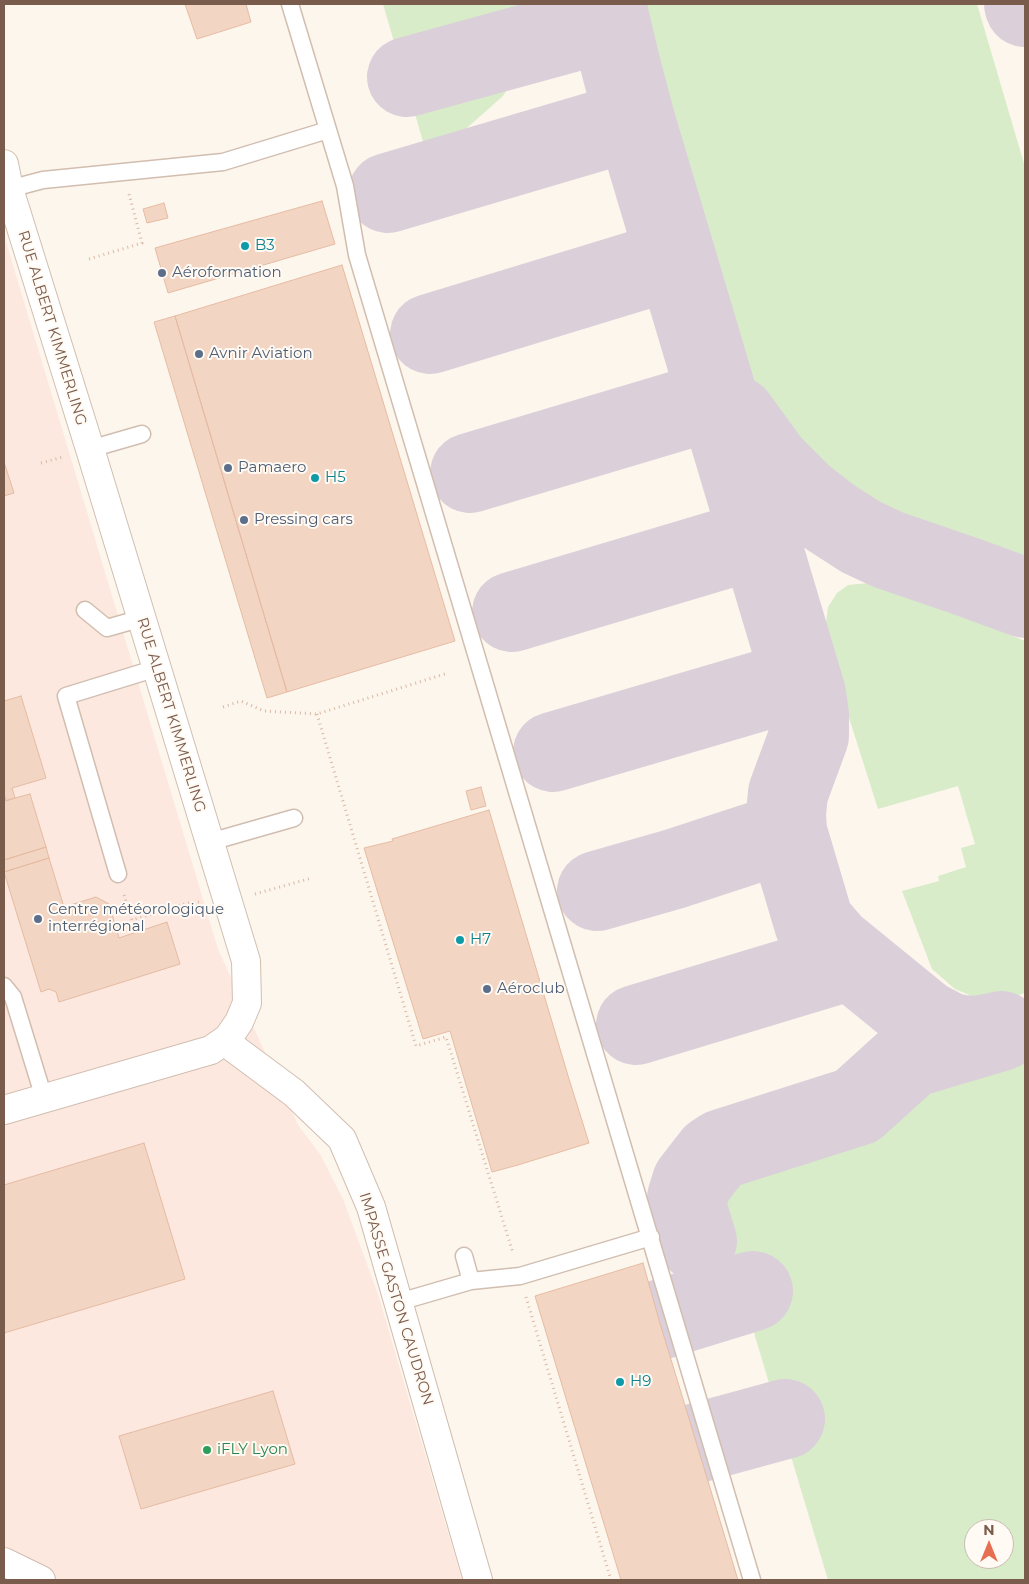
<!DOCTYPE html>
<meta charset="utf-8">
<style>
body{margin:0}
#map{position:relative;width:1029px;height:1584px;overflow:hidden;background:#fdf6ec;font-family:Montserrat,sans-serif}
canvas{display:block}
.frame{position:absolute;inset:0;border:5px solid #7a5c4d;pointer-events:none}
.north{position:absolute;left:964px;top:1519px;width:50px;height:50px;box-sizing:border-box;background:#fffaf3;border:1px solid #cabbb1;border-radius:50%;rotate:0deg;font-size:14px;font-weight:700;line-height:20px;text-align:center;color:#7a5c4d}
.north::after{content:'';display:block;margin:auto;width:18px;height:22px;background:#e76f51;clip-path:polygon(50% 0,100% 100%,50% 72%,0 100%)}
</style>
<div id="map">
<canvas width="1029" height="1584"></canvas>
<div class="frame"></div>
<div class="north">N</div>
</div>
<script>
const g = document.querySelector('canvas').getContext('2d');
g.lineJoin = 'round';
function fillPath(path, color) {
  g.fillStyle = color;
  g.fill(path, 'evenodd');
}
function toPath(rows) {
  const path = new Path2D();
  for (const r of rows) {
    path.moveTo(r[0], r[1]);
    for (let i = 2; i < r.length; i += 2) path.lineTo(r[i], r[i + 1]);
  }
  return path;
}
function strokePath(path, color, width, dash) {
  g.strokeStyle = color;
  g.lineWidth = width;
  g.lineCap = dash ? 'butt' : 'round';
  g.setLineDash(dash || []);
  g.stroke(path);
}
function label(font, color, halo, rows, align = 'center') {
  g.font = font + ' Montserrat,sans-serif';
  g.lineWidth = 4;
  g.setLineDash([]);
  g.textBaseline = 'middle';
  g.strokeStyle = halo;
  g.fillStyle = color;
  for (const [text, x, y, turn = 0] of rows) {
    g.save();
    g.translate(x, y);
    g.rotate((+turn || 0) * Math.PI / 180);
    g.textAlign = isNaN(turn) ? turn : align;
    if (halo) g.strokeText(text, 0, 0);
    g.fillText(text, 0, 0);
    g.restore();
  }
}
fillPath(toPath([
 [4,235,218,949,298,1125,320,1154,343,1199,378,1294,462,1580,4,1580]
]), '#fde8e0');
fillPath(toPath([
 [383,4,552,4,551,8,532,49,503,96,459,135,436,145,424,145],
 [642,4,977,4,1025,167,1025,563,1002,558,943,542,882,511,833,476,793,439,767,405,734,346,660,80],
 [869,583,883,584,1025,641,1025,993,1012,997,979,999,955,989,932,969,902,891,939,881,938,876,966,867,961,848,975,844,958,786,878,809,824,639,828,607,837,593,848,585],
 [1025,1063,1025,1580,828,1580,725,1236,722,1196,729,1172,748,1157,768,1148,895,1113,913,1104,920,1091],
 [974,1529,1004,1529,1004,1559,974,1559]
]), '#d8ecc9');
strokePath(toPath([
 [606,4,621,67,635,120,806,694,809,715,809,736,788,793,786,814,787,832,814,923,833,945,925,1020,948,1032,962,1035,976,1036,998,1032],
 [1024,4,1025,7],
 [407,77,597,25],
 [388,193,635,120],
 [430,334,676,259],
 [736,416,770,463,803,496,830,517,861,537,889,550,965,576,1025,598],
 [470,473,718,399],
 [512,612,760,538],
 [553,752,801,679],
 [597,891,674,869,787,832],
 [636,1025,851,960],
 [697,1241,688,1212,687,1198,692,1182,713,1155,722,1149,857,1106,910,1058,1001,1031],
 [659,1320,753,1291],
 [697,1443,785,1419]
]), '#dbcfda', 80);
const building = toPath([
 [185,4,246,4,251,22,197,39,185,4],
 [322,201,335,244,168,293,155,248,322,201],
 [164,203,168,218,147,223,143,209,164,203],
 [342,265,455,641,287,692,175,316,342,265],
 [175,316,287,692,267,698,154,322,175,316],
 [4,462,14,493,4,496,4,462],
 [21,696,46,778,12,788,15,798,6,801,4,793,4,701,21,696],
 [481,787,486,806,471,810,466,791,481,787],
 [30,794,46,847,4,860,4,801,30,794],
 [489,810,569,1079,589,1143,518,1165,492,1172,450,1031,423,1039,364,848,393,841,392,839,489,810],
 [46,847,49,858,4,872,4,860,46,847],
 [49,858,64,907,96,897,109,904,119,938,167,922,180,964,59,1002,56,992,49,989,41,992,4,872,49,858],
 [144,1143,185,1279,4,1333,4,1185,144,1143],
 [643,1263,659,1320,738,1580,621,1580,535,1296,643,1263],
 [273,1391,295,1464,141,1509,119,1436,273,1391]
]);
fillPath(building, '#f3d5c3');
strokePath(building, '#e6bba3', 1);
const lane = toPath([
 [290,4,345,186,357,255,752,1580],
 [9,189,43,180,223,162,328,130],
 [90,449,142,434],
 [85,610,107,628,142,618],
 [210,842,294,818],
 [118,874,66,696,157,668],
 [4,986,13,997,44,1098],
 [471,1281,520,1276,651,1237],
 [399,1302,471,1281,464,1256]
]);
const street = toPath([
 [4,164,9,189,90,449,246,961,247,1003,239,1022,228,1038,211,1050,4,1110],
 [224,1041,294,1093,342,1139,371,1207,478,1580],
 [4,1562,41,1580]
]);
strokePath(lane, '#d1beb0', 19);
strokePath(street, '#d1beb0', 30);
strokePath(toPath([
 [89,259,142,243,129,194],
 [41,463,63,457],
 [223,707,241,701,264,711,317,714,448,673],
 [317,714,416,1046,446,1037,513,1253],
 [255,894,312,878],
 [124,895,132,920,188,903,199,902],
 [526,1297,611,1580]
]), '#d9b8a5', 3, [1, 4]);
strokePath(lane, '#fff', 16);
strokePath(street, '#fff', 28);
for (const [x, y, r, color] of [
 [245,246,5,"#0f9aa8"],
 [162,273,5,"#5c6f8a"],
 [199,354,5,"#5c6f8a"],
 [228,468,5,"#5c6f8a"],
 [315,478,5,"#0f9aa8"],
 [244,520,5,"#5c6f8a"],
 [38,919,5,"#5c6f8a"],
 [460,940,5,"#0f9aa8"],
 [487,989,5,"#5c6f8a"],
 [620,1382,5,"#0f9aa8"],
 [207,1450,5,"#2e9e5b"]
]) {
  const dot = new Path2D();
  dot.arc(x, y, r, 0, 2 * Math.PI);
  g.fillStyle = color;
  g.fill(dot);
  strokePath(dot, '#fffaf3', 2);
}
label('15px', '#0d838f', '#fffaf3', [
 ["B3",255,246],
 ["H5",325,478],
 ["H7",470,940],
 ["H9",630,1382]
], 'left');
label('15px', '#4e5e75', '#fffaf3', [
 ["Aéroformation",172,273],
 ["Avnir Aviation",209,354],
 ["Pamaero",238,468],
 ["Pressing cars",254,520],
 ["Centre météorologique",48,910],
 ["interrégional",48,927],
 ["Aéroclub",497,989]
], 'left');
label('15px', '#7a5c4d', '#fffaf3', [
 ["RUE ALBERT KIMMERLING",52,328,73],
 ["RUE ALBERT KIMMERLING",171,715,73],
 ["IMPASSE GASTON CAUDRON",396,1299,73]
]);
label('15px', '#27864d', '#fffaf3', [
 ["iFLY Lyon",217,1450]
], 'left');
</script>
